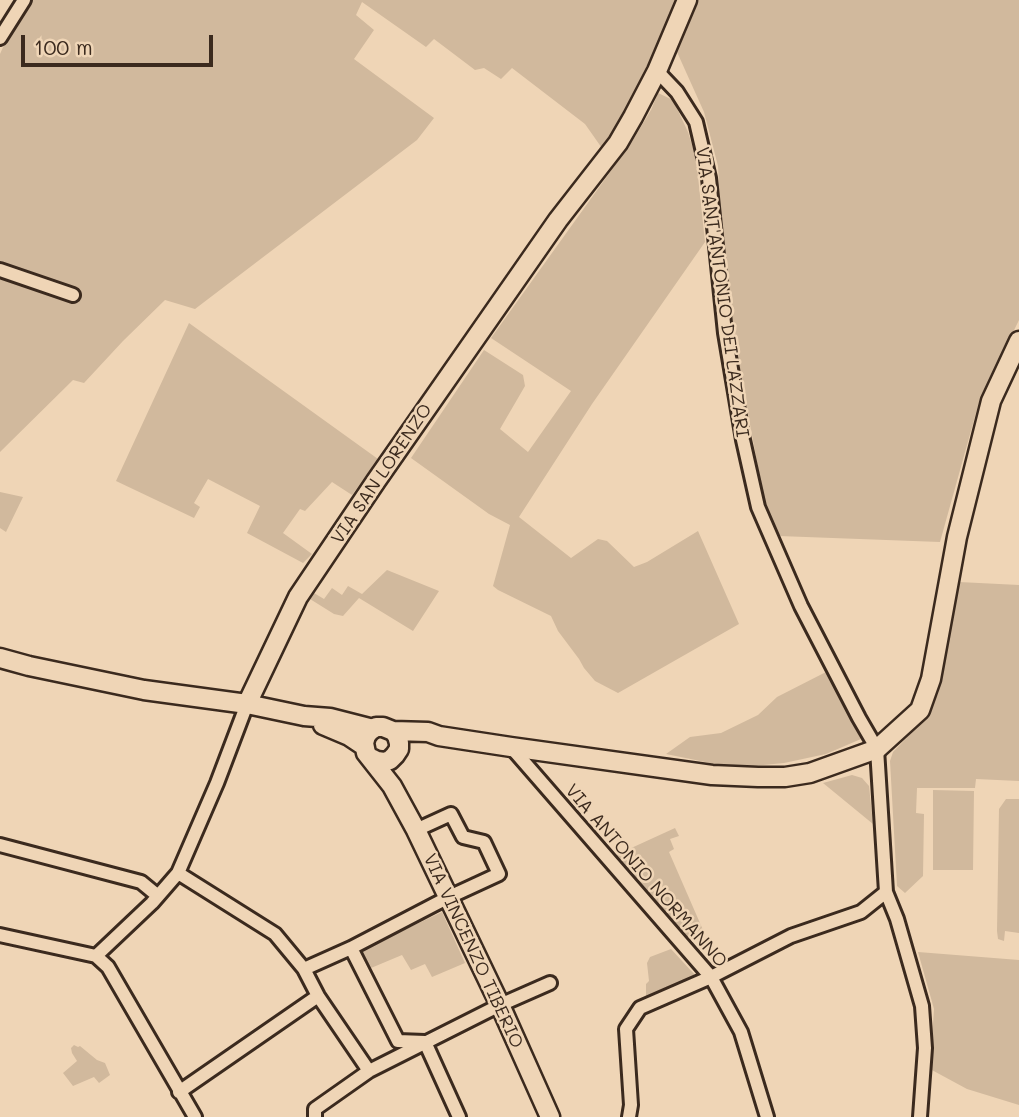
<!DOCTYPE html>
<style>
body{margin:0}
#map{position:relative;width:1019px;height:1117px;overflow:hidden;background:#efd5b6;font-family:Mali,sans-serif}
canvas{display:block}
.scale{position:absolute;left:21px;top:35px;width:192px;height:32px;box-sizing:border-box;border:4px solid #3b2a1e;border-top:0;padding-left:9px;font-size:21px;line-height:24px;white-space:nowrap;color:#3b2a1e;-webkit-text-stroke:5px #efd5b6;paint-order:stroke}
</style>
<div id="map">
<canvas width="1019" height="1117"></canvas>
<div class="scale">100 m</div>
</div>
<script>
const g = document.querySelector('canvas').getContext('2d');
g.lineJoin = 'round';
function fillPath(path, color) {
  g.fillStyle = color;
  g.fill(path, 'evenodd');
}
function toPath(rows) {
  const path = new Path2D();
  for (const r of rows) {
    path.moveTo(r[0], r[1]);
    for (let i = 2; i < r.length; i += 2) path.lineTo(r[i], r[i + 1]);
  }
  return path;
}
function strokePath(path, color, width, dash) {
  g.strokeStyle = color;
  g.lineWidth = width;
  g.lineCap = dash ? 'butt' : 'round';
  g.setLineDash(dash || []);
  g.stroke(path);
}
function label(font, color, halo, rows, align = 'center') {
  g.font = font + ' Mali,sans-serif';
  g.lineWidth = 5;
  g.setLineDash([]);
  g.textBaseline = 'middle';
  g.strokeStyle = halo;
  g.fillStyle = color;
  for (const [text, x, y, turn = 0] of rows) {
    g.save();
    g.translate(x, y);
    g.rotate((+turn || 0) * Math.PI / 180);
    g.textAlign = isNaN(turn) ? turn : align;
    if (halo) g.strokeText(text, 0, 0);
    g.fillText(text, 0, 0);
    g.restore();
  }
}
fillPath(toPath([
 [30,0,682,0,652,71,604,151,585,124,512,68,501,79,484,68,475,70,434,39,426,47,362,2,356,15,374,30,354,59,434,118,417,140,195,309,165,300,123,341,84,383,73,380,0,452,0,54,12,27],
 [699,0,1019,0,1019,320,979,402,940,542,779,536,764,500,730,316,721,224,718,166,704,112,677,52],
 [658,93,673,100,688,132,696,158,705,242,592,404,519,517,571,558,598,539,607,541,634,567,647,562,698,531,739,624,618,693,595,681,584,668,579,659,558,631,551,616,498,590,493,586,510,525,489,514,411,458,484,350,523,375,525,386,500,429,528,452,571,391,491,338,633,140,651,110],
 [189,323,378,459,352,495,332,482,305,511,300,509,283,533,312,554,303,563,247,533,260,506,208,479,194,503,200,507,194,518,116,481],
 [0,492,23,497,6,532,0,528],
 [387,570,439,591,413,631,359,598,343,616,334,614,310,599,314,593,324,599,332,588,342,595,348,586,362,594],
 [959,582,1019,585,1019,781,976,779,975,788,917,788,916,813,924,814,923,876,905,893,897,886,890,761,893,752,921,723,938,694],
 [826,672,861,739,826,754,784,763,753,766,715,764,666,754,690,737,721,733,758,715,777,697],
 [852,775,862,778,869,786,873,824,823,783],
 [933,790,974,791,973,870,933,870],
 [1006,799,1019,799,1019,933,1005,931,1004,941,998,939,997,931,999,809],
 [675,828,679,836,670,839,674,849,669,852,703,930,688,937,616,855],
 [442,912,465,963,432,977,425,964,411,970,402,955,371,968,361,950],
 [671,949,695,975,646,997,646,984,649,981,647,963,650,957],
 [918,952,1019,960,1019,1105,967,1089,930,1069,934,1009],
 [74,1045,78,1047,80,1046,97,1060,105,1063,110,1075,99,1083,94,1077,73,1086,63,1073,77,1061,72,1053,71,1048]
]), '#d1b99d');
const street = toPath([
 [0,38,24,0],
 [657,71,677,92,696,122,709,178,725,333,743,440,758,507,801,606,859,718,877,749,886,892,897,919,922,1006,925,1048,920,1117],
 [0,270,73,295],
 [511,747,711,977,741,1032,767,1117],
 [0,845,141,882,158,896],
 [178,873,275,934,304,969,318,996,369,1071],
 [0,935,96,956,108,967,195,1117],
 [351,948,398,1041,425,1042,459,1117],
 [96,956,152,903,178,873,217,783,247,704],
 [304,969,351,948,447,898,499,874,484,842,463,837,451,814,416,830],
 [179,1092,318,996],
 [315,1117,315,1109,369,1071,500,1005,550,983],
 [629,1117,631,1105,626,1029,640,1008,711,977,791,936,861,912,886,892]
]);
const secondary = toPath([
 [0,658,29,666,144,690,247,704,304,716,330,718,373,729],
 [247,704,298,597,376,481,558,220,618,143,633,117,657,71,687,0],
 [323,725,349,736,364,746],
 [393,731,428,732,439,736,511,747,712,775,758,777,785,777,810,773,877,749,920,710,931,679,957,537,991,401,1019,341],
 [371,758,377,761,384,762,390,760,395,755,399,749,399,743,397,736,393,731,383,727,376,727,370,731,366,736,364,743,366,753,392,786,416,830,500,1005,550,1117]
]);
strokePath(street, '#3b2a1e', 18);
strokePath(secondary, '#3b2a1e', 23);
strokePath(street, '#efd5b6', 12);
strokePath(secondary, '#efd5b6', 18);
label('18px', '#3b2a1e', '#efd5b6', [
 ["VIA SANT'ANTONIO DEI LAZZARI",722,292,82],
 ["VIA SAN LORENZO",382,474,-56],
 ["VIA ANTONIO NORMANNO",646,876,49],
 ["VIA VINCENZO TIBERIO",473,951,65]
]);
</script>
